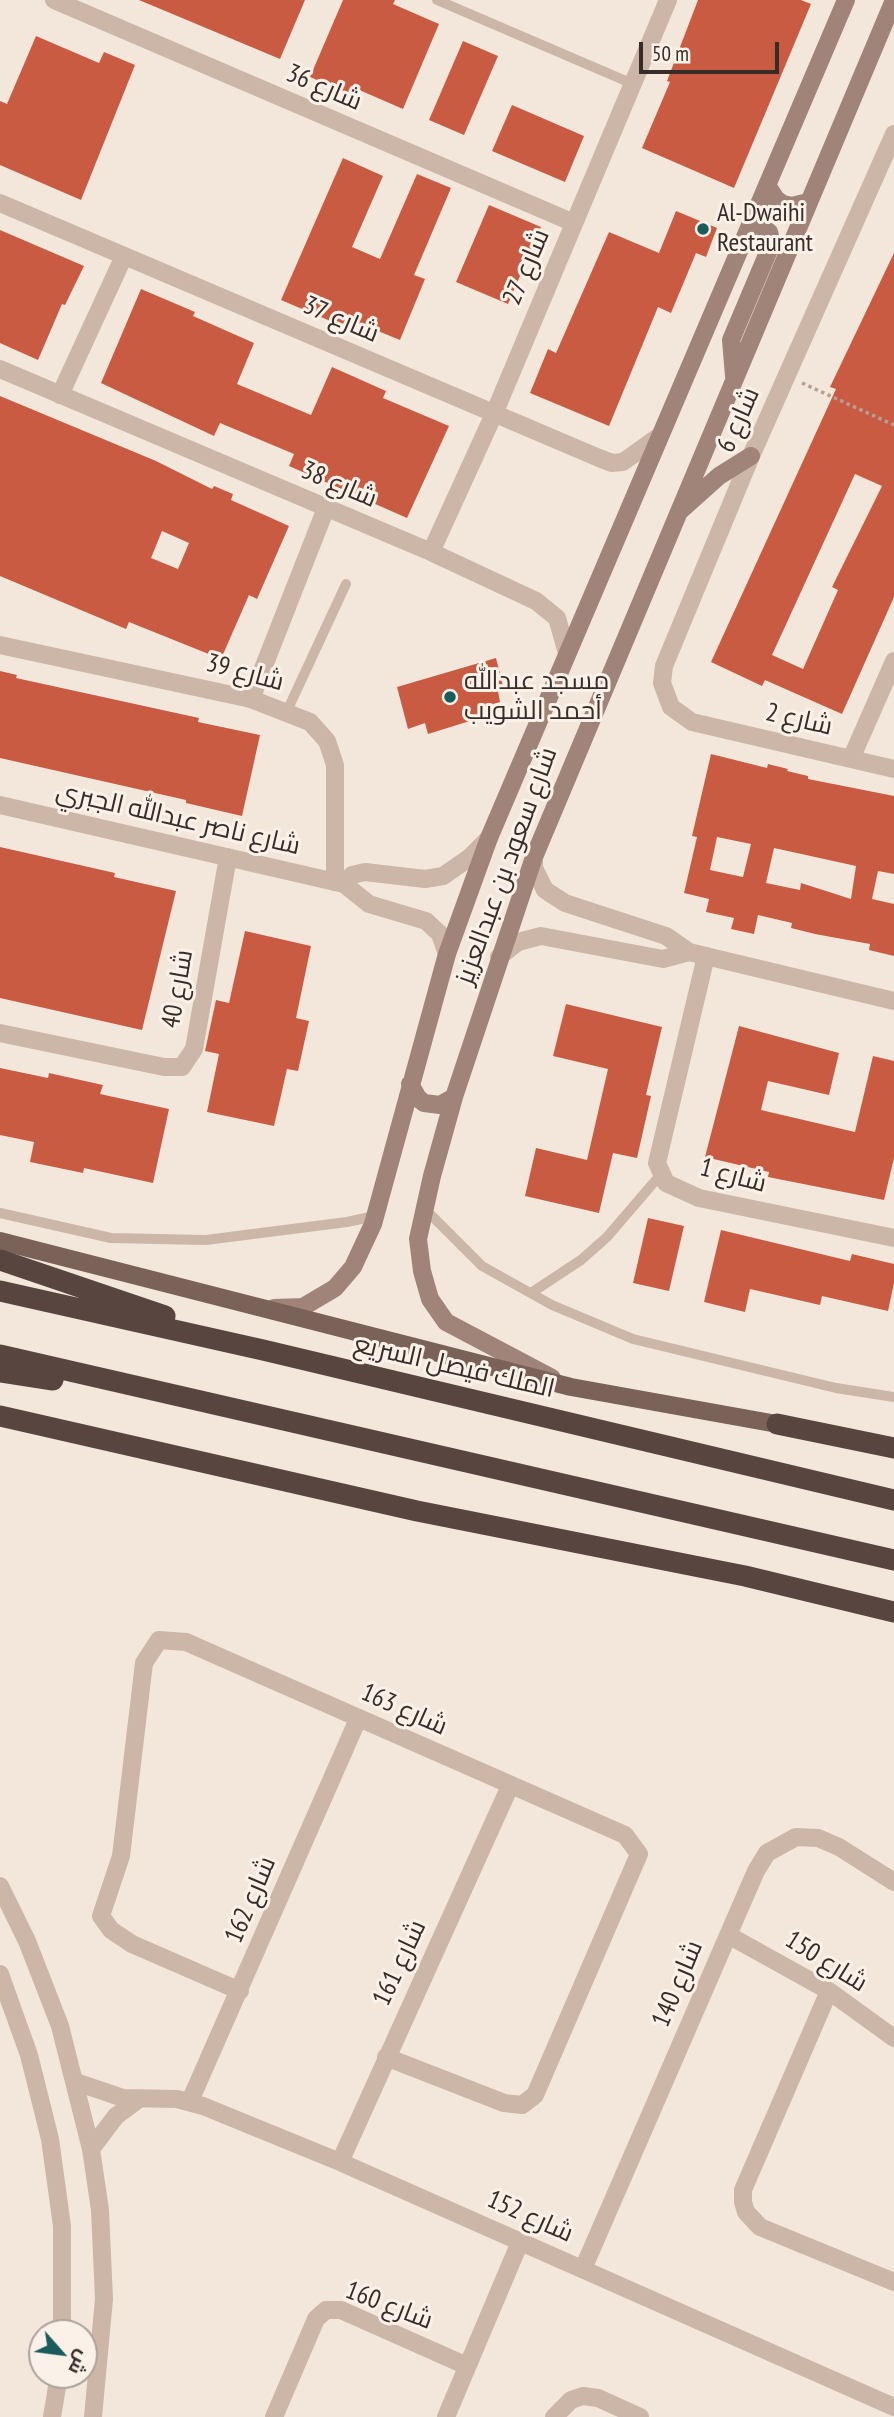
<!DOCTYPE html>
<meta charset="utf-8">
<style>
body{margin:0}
#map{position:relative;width:894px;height:2417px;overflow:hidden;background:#f3e7dc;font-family:"PT Sans Narrow",Cairo,sans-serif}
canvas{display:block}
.north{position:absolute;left:28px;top:2319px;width:70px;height:70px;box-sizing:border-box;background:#faf1e9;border:2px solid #aca29c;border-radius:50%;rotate:118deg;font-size:19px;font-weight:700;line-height:28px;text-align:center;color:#382c28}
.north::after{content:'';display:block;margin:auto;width:24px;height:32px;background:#1c5b5b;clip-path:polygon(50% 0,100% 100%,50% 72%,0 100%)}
.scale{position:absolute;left:639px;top:42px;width:140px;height:32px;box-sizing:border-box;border:4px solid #382c28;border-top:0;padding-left:9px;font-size:21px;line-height:24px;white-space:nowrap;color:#382c28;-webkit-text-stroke:5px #faf1e9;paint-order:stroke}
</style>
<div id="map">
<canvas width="894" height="2417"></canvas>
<div class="north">ش</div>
<div class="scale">50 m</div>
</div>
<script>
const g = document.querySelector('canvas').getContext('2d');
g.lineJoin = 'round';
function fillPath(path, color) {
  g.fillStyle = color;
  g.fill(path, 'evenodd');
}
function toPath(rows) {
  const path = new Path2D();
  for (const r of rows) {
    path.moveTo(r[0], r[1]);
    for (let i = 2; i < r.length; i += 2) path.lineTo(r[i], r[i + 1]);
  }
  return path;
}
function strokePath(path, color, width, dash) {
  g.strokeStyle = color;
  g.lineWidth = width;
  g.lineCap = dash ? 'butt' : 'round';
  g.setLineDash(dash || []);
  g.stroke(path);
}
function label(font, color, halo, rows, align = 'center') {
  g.font = font + ' "PT Sans Narrow",Cairo,sans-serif';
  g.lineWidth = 6;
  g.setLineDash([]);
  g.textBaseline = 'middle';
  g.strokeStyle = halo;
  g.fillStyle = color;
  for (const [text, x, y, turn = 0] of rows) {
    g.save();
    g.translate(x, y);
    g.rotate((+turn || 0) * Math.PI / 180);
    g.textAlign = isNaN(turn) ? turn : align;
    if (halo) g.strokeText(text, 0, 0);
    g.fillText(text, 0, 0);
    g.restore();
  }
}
fillPath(toPath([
 [139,0,305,0,280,59],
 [343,0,395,0,393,4,439,24,403,109,357,89,354,96,310,77],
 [698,0,801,0,811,4,734,188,642,148,670,82,667,81],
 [36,36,99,63,104,52,135,65,81,200,0,165,0,101,7,104],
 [463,41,498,56,464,135,429,120],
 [512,105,584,136,565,182,492,151],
 [343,158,383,176,352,247,380,259,417,174,451,188,414,275,425,279,400,340,346,318,342,326,281,300],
 [489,205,541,227,508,304,456,282],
 [676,211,717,228,706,257,696,253,671,313,658,307,609,426,530,393,548,349,556,353,609,232,659,253],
 [0,230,84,266,65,305,62,304,38,360,0,343],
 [894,253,894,597,842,714,765,680,762,686,711,662,836,389,830,387],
 [855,474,882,486,832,587,838,590,803,669,772,655],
 [141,289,195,312,193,316,254,343,237,384,311,415,332,367,386,391,383,398,449,426,407,518,289,466,294,454,220,423,214,436,101,383],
 [0,396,156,461,212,489,214,486,233,494,231,500,289,526,257,599,249,595,221,659,129,622,126,629,0,576],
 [162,531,189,543,178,569,151,558],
 [496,658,504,690,498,691,500,702,484,707,486,716,428,734,425,723,408,729,397,687],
 [0,671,17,675,16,678,199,718,198,722,260,735,242,816,186,803,186,800,0,758],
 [711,754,767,768,768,764,788,769,787,771,808,776,808,779,894,796,894,874,878,871,872,899,894,904,894,956,869,950,870,944,815,934,791,928,792,923,758,915,754,934,731,929,734,918,706,912,709,899,684,893,697,837,692,836],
 [717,837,751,844,743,877,710,870],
 [774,848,856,866,851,899,801,883,800,890,766,883],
 [0,847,115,873,114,877,176,891,142,1030,0,998],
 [245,931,311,946,296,1018,309,1021,298,1071,287,1069,274,1126,207,1112,219,1054,205,1051,216,1000,229,1003],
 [566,1004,662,1027,646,1095,651,1096,637,1158,613,1153,599,1213,525,1196,536,1148,587,1160,608,1069,553,1056],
 [739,1026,839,1053,829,1095,768,1081,761,1110,855,1132,873,1056,894,1061,894,1158,884,1200,768,1177,769,1172,705,1157],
 [0,1068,48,1078,49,1073,103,1085,100,1094,169,1109,153,1183,84,1168,83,1173,30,1162,34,1142,0,1135],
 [648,1218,684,1226,669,1291,633,1283],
 [721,1230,850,1261,852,1254,894,1264,894,1283,888,1311,822,1296,820,1305,750,1289,745,1312,704,1302]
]), '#ca5b43');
strokePath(toPath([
 [802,383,894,425]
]), '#b89f92', 3.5, [3.5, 3.5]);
strokePath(toPath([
 [437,0,633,84],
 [287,711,346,584],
 [425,1209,482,1266,552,1305,633,1339,836,1388,894,1397],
 [0,1213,111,1238,206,1240,347,1222,375,1216],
 [531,1293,581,1260,607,1237,662,1173]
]), '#ccb6a8', 10);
strokePath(toPath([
 [54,0,574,223],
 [894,134,751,456,664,666,662,683,671,707,692,722,894,769],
 [0,203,599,458,612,463,623,462,658,437],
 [0,369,431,552,536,601,557,618,567,653],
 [60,395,124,256],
 [431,552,494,414,668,0],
 [0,645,251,699,310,722,327,741,335,765,335,882],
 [251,699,326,508],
 [851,759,894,661],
 [706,956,657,1163,666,1183,699,1198,894,1238],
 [0,1033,164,1067,182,1067,194,1049,228,857],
 [728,1935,829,1991,894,2038],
 [240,1991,132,1944,111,1930,101,1916,121,1856,144,1663,159,1640,186,1642,625,1835,639,1854,535,2095,522,2105,504,2103,386,2057],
 [829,1991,743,2190,743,2202,746,2212,760,2227,894,2282],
 [76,2082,123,2098,177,2099,203,2106,340,2162,894,2407],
 [190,2101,358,1719],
 [91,2149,116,2116,139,2099],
 [340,2162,510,1786],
 [583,2269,756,1871,767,1853,796,1837,818,1838,839,1847,894,1882],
 [274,2417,316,2319,326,2310,341,2310,467,2366],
 [446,2417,520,2242],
 [554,2417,571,2400,583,2396,598,2398,640,2417]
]), '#ccb6a8', 18);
strokePath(toPath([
 [0,805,344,884,369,904,426,921,440,934,447,954],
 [534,857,534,868,545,890,565,903,666,936,689,952,894,1001],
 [344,884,352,875,365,872,425,879,443,876,469,858,489,838],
 [499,957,518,942,541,936,663,959,689,952],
 [0,1886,27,1941,60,2026,91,2149,100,2210,104,2299,93,2417],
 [0,1974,29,2055,50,2139,62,2226,62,2333],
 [52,2417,59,2375]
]), '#ccb6a8', 18);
strokePath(toPath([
 [767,185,776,199,783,204,792,206,808,202],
 [734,376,731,340,772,243,769,232,752,221],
 [681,510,719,476,751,456],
 [410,1084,418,1098,424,1103,440,1105,454,1097],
 [274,1308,303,1307,335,1288,353,1267,373,1224,447,954,489,838,846,0],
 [552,1378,446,1322,430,1299,422,1271,418,1239,432,1176,454,1097,534,857,894,0]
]), '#a08479', 18);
strokePath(toPath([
 [0,1241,571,1387,777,1424]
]), '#7b6259', 18);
strokePath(toPath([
 [0,1260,165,1316],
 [0,1291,263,1350,894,1500],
 [0,1355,894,1560],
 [0,1372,53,1380],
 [0,1416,417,1511,745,1576,894,1612],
 [777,1424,894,1448]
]), '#59453f', 21);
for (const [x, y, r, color] of [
 [703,229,7,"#1c5b5b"],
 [450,697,7,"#1c5b5b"]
]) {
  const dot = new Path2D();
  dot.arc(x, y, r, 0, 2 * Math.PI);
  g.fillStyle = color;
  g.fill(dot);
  strokePath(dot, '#faf1e9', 2.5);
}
label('26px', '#382c28', '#faf1e9', [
 ["شارع 36",324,88,23],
 ["شارع 27",527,267,-67],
 ["شارع 37",341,320,23],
 ["شارع 6",739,420,-66],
 ["شارع 38",339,485,23],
 ["شارع 39",245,673,15],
 ["شارع 2",799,720,13],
 ["شارع ناصر عبدالله الجبري",178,819,13],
 ["شارع سعود بن عبدالعزيز",507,866,-70],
 ["شارع 40",178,989,-80],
 ["شارع 1",733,1176,15],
 ["الملك فيصل السريع",454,1367,13],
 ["شارع 163",404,1710,24],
 ["شارع 162",251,1900,-67],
 ["شارع 150",826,1962,32],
 ["شارع 161",400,1963,-65],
 ["شارع 140",678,1984,-67],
 ["شارع 152",530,2217,24],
 ["شارع 160",389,2306,21]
]);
label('26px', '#382c28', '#faf1e9', [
 ["Al-Dwaihi",717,214],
 ["Restaurant",717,244],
 ["مسجد عبدالله",464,682],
 ["أحمد الشويب",464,712]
], 'left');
</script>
